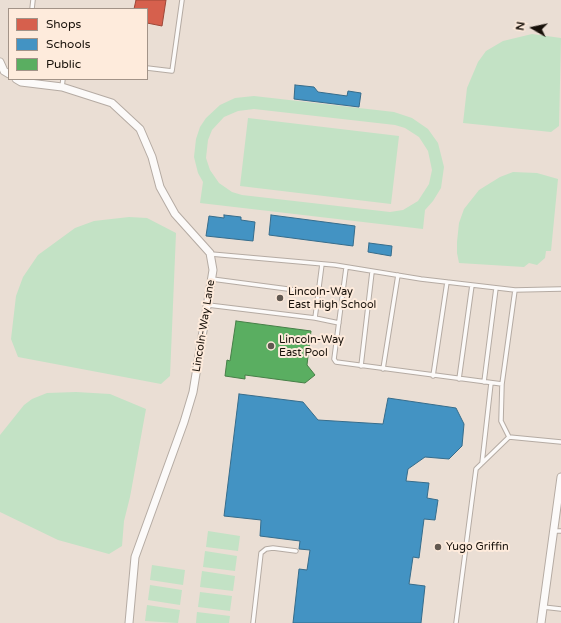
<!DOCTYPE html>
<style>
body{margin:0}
#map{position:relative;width:561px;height:623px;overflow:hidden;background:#eaded4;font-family:"Varela Round",sans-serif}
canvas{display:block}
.legend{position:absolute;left:8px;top:8px;width:140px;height:72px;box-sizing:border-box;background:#feebdc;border:1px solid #a29388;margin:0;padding:5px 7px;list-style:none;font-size:12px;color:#171009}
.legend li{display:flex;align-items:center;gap:8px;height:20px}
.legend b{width:20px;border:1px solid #a29388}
.north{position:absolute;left:513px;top:8px;width:40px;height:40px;-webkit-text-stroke:3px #feebdc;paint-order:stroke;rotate:279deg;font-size:11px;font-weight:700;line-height:16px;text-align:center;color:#171009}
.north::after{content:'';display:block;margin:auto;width:14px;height:18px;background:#171009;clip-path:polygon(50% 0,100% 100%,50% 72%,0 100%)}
</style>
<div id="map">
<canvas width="561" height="623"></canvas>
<ul class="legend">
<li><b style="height:11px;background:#d6604d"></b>Shops</li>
<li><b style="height:11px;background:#4393c3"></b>Schools</li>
<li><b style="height:11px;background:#5aae61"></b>Public</li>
</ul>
<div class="north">N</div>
</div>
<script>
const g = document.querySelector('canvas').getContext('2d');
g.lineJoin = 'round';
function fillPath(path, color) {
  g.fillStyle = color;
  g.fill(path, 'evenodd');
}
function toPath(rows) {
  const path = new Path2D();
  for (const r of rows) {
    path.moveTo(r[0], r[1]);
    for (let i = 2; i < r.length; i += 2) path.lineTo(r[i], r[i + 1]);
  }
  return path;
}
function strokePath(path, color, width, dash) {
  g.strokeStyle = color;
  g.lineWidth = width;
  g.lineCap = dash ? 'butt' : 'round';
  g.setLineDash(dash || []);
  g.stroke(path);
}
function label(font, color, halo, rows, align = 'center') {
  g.font = font + ' "Varela Round",sans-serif';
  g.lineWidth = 4;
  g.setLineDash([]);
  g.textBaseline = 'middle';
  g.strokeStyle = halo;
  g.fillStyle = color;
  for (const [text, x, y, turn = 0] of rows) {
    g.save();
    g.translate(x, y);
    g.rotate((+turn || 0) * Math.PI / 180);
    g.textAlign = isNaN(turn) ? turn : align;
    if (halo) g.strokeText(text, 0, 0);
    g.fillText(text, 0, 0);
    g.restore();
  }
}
fillPath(toPath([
 [532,34,561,38,559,126,551,132,463,123,467,88,478,62,486,51,503,41],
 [254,96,394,112,412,118,428,129,438,143,444,167,441,188,433,201,425,210,423,229,200,203,203,182,198,173,194,157,196,139,200,127,206,118,220,105,235,98],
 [254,109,395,125,405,128,419,137,428,151,432,170,429,184,418,201,403,210,390,212,242,195,232,192,219,183,210,170,206,158,208,140,212,130,224,117,238,111],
 [248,118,399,136,391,204,240,186],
 [513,172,537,173,558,179,551,251,546,251,545,258,537,265,529,263,524,267,459,263,457,253,457,242,459,223,464,209,479,190,500,177],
 [129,217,147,218,176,233,170,376,161,384,18,357,11,339,16,296,23,277,38,255,75,228,94,221],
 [76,392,110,394,146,409,130,497,124,521,122,546,109,554,58,540,0,512,0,435,24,405,32,399,47,393],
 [208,531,240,536,238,551,206,547],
 [205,551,237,556,235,571,203,567],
 [152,565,185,570,183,585,150,580],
 [202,571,235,576,233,591,200,587],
 [150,585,182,590,180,605,148,600],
 [200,592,232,596,230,611,198,607],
 [147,605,180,610,178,623,145,621],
 [197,612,230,616,229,623,196,623]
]), '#c3e2c5');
const shops = toPath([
 [136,0,166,0,162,26,147,23,147,9,134,9,136,0]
]);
fillPath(shops, '#d6604d');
strokePath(shops, '#9d4839', 1);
const schools = toPath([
 [295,85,314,87,318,92,347,96,348,91,361,93,359,107,294,99,295,85],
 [224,215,241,217,241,220,255,222,253,241,206,236,209,216,224,218,224,215],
 [271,215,355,226,353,246,269,235,271,215],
 [369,243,392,246,391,256,368,252,369,243],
 [239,394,303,402,318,420,383,424,388,398,456,408,464,424,462,446,449,459,425,457,408,469,406,481,429,483,427,498,438,500,435,520,424,519,419,558,413,557,409,584,425,586,421,623,293,623,299,569,307,570,310,550,299,549,300,541,260,536,261,520,224,516,239,394]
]);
fillPath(schools, '#4393c3');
strokePath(schools, '#366c8b', 1);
const public = toPath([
 [236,321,311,331,307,365,315,375,305,383,245,375,245,379,225,376,227,360,230,361,236,321]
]);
fillPath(public, '#5aae61');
strokePath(public, '#467f47', 1);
const lane = toPath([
 [32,9,33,0],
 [147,68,172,71,182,0],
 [62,87,63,79],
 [211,254,335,265,421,279,515,290,502,384,336,362,334,359,346,268],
 [212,279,318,293],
 [515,290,561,289],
 [208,305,315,318,339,323],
 [315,318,322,264],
 [361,366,372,272],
 [383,369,398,275],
 [433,376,447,282],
 [459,379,472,285],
 [484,382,496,288],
 [502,384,501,421,509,437],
 [482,463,491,383],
 [553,531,561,531],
 [543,607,561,609],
 [253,623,261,553,266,549,273,548,296,551],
 [456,623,476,469,509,437,561,442]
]);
const street = toPath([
 [0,62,4,71,9,74],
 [16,79,21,82,62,87,112,103,140,129,152,157,160,187,175,214,210,253,213,270,193,392,184,422,135,557,129,623],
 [541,623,561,477]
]);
strokePath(lane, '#b5aba3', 5.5);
strokePath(street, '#b5aba3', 9);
strokePath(lane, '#fcfaf9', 3.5);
strokePath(street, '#fcfaf9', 7);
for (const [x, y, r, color] of [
 [280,298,4,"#615850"],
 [271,346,4,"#615850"],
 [438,547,4,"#615850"]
]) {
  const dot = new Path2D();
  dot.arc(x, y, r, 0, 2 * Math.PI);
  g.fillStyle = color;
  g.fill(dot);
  strokePath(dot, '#feebdc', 1.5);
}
label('11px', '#171009', '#feebdc', [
 ["Lincoln-Way",288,292],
 ["East High School",288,305],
 ["Lincoln-Way",279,340],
 ["East Pool",279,353],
 ["Yugo Griffin",446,547]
], 'left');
label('11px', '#171009', '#feebdc', [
 ["Lincoln-Way Lane",204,326,-81]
]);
</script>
